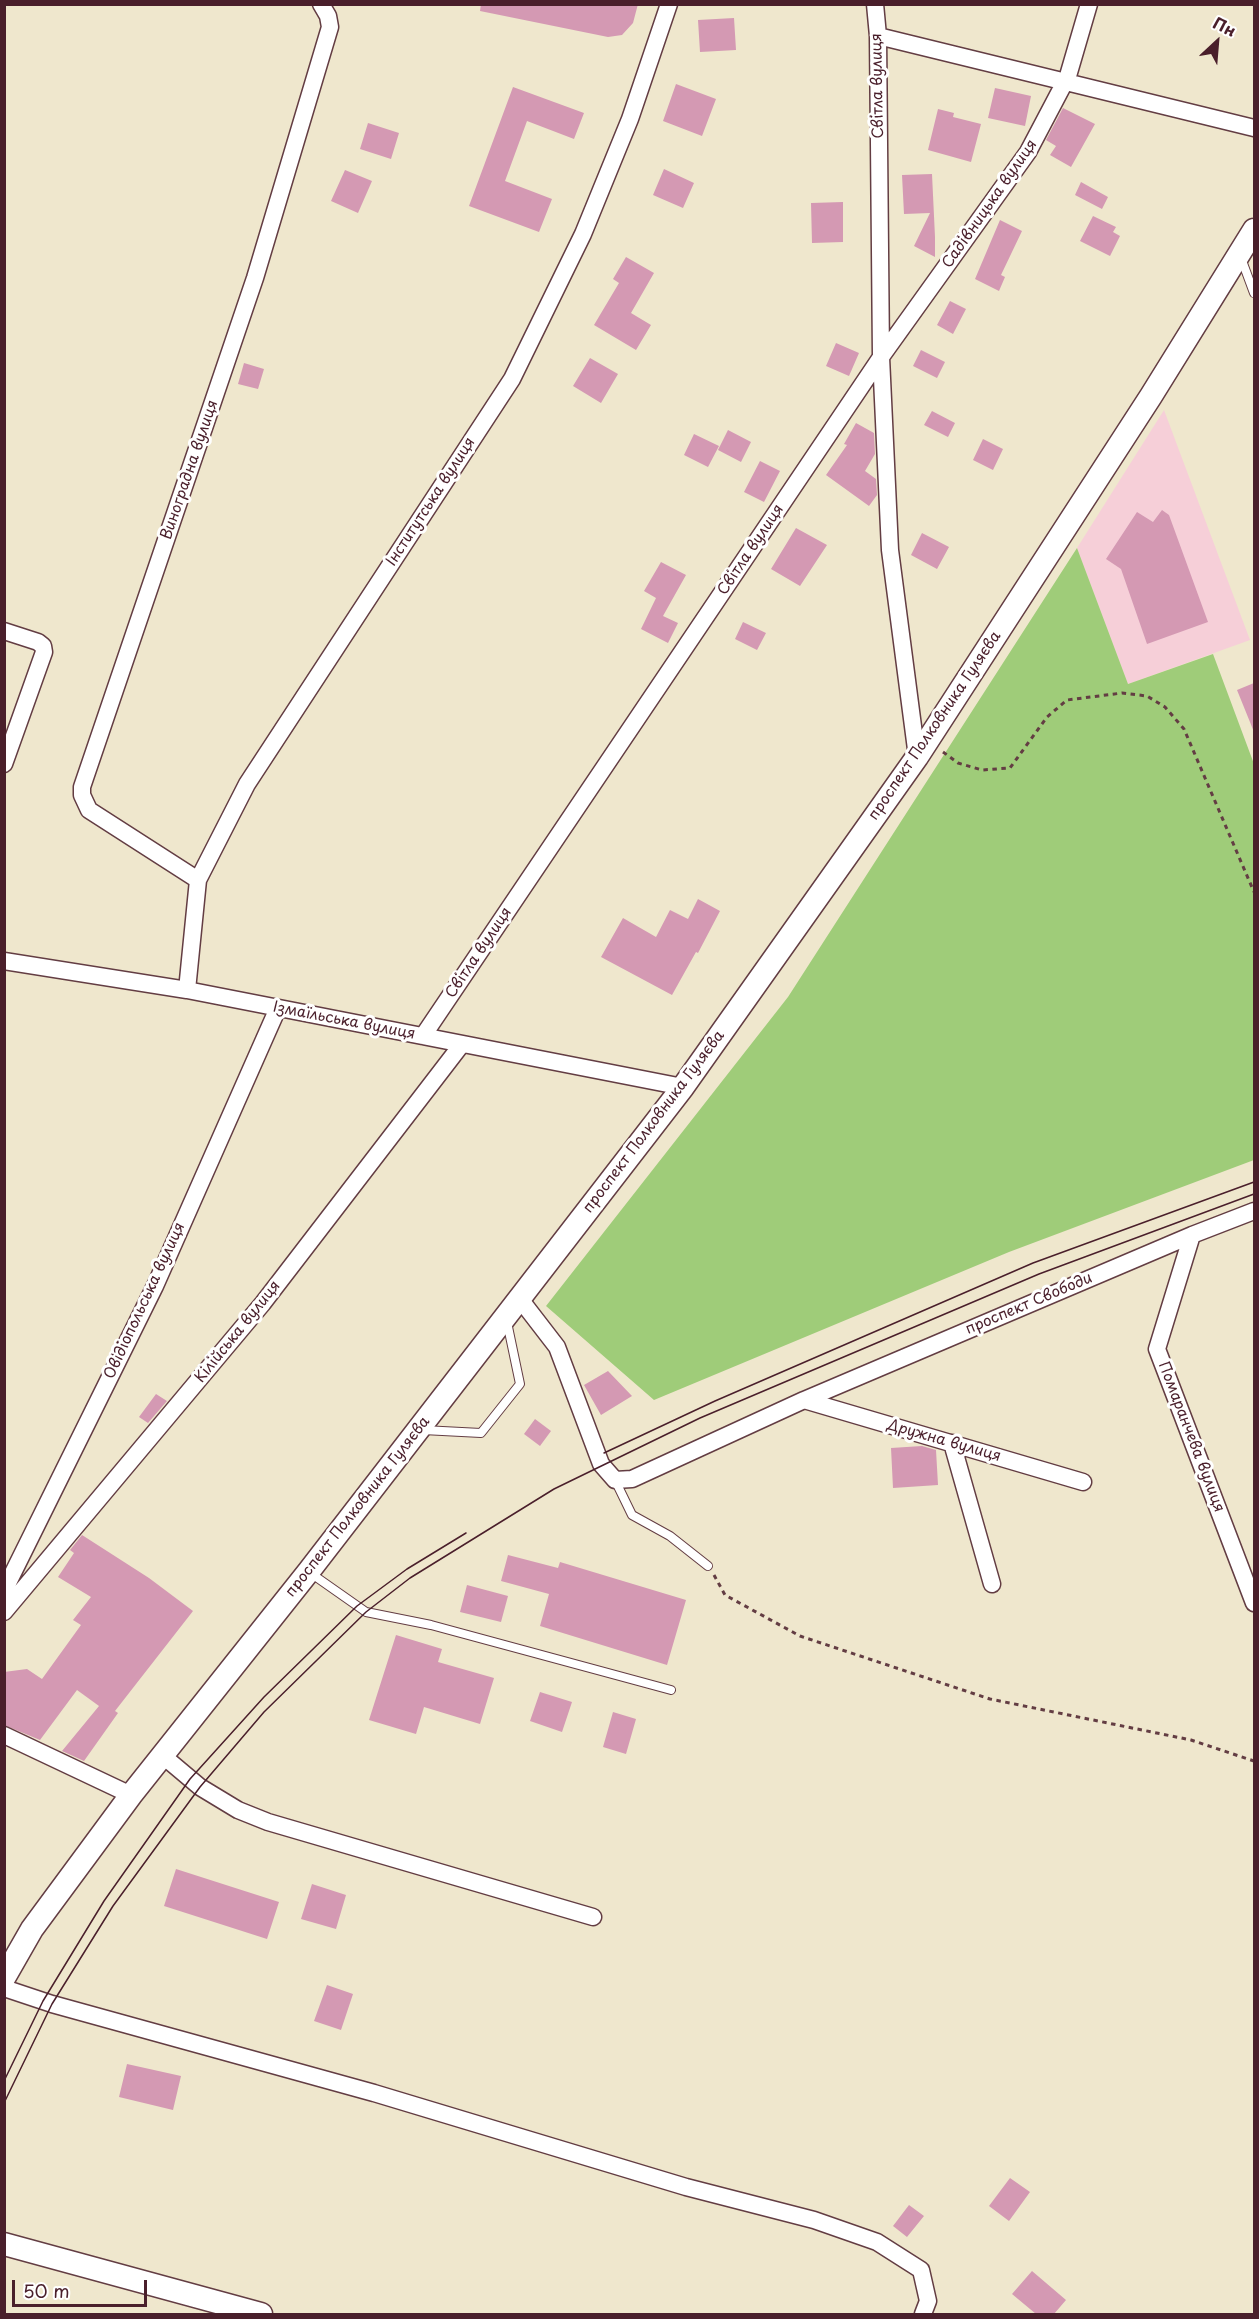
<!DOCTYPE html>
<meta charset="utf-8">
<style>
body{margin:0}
#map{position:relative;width:1259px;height:2319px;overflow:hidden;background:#efe7cd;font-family:"Playpen Sans",sans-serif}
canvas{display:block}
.frame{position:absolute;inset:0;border:6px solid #4a1f2b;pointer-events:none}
.north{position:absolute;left:1187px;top:12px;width:60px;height:60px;-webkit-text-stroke:4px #fff;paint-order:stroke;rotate:26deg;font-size:16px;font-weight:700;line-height:24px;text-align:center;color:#4a1f2b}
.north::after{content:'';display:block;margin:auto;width:21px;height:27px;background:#4a1f2b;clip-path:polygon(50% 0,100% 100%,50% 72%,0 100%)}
.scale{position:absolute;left:12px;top:2280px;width:135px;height:27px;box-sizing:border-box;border:3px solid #4a1f2b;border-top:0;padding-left:8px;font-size:18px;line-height:21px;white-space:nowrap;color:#4a1f2b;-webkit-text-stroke:4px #fff;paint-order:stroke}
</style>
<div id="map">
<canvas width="1259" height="2319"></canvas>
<div class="frame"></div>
<div class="north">Пн</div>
<div class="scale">50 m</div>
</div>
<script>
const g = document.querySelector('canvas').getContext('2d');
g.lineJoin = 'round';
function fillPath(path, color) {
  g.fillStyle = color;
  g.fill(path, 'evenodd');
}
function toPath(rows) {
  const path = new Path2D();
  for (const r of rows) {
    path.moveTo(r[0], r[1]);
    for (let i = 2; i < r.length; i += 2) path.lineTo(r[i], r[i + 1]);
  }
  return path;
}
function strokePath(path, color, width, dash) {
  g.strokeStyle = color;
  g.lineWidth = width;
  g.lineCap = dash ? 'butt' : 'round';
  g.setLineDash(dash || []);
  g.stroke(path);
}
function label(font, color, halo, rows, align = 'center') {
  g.font = font + ' "Playpen Sans",sans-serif';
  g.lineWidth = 6;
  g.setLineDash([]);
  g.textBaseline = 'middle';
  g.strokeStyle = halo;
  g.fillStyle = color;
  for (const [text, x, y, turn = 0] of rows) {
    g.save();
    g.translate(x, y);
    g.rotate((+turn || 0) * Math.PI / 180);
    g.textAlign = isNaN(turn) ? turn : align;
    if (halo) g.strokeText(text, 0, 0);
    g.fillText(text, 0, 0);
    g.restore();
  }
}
fillPath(toPath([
 [1164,410,1250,640,1128,684,1077,548]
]), '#f6cfd8');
fillPath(toPath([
 [1077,548,1128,684,1213,654,1254,764,1254,1160,1009,1252,654,1400,546,1306,788,997]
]), '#9fcc79');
fillPath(toPath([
 [481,4,638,4,633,23,622,35,608,37,480,11],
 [734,18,736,50,700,52,698,20],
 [676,84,716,99,702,136,663,121],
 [513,87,584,113,574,139,527,121,505,181,552,199,539,232,469,206],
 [995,88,1031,96,1025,126,988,118],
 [1063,108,1095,124,1071,167,1050,155,1056,146,1046,140],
 [938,109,954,113,953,117,981,124,971,162,928,150],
 [368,123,399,133,391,159,360,149],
 [664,169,694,183,683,208,653,195],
 [345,170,372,181,358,213,331,201],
 [932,174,935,237,935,257,914,246,930,213,904,214,902,175],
 [1081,182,1108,197,1102,209,1075,195],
 [843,202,843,242,812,243,811,203],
 [1093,216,1116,227,1113,232,1120,236,1110,256,1080,241],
 [1000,220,1022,231,1001,275,1005,277,999,291,975,279],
 [626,257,654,273,631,313,651,325,636,350,594,325,619,283,613,279],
 [950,301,966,309,953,334,937,325],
 [836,343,859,353,849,376,826,366],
 [921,350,945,362,937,378,913,366],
 [590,358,618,374,601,403,573,386],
 [244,363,264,369,258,389,238,384],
 [932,411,955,423,948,437,924,425],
 [856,423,874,433,875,454,865,471,876,479,877,495,869,506,826,475,847,445,844,444],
 [728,430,751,442,741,462,718,450],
 [694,434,719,446,708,467,684,455],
 [983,439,1003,449,993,470,973,460],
 [760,461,780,471,764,502,744,492],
 [1162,510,1169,515,1208,622,1147,644,1121,569,1106,559,1137,512,1153,522],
 [796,528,827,545,800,586,771,569],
 [922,533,949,547,937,569,911,555],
 [661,562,686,575,663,616,678,623,668,643,641,629,656,598,644,591],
 [743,622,766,633,757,650,735,639],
 [1254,683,1254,732,1237,690],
 [698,899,720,911,698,953,696,952,672,995,601,957,623,918,656,937,670,910,688,919],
 [608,1371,632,1396,601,1415,584,1385],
 [156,1394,167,1401,148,1423,139,1417],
 [535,1419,551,1431,540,1446,524,1434],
 [922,1446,936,1450,938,1485,893,1488,891,1448],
 [82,1535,149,1578,193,1611,115,1711,118,1713,84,1761,62,1751,99,1706,77,1690,40,1740,4,1725,4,1672,27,1669,42,1679,81,1625,73,1620,91,1597,58,1577,74,1553,70,1550],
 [508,1555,558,1568,560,1562,686,1600,667,1665,540,1626,549,1594,501,1581],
 [467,1585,508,1596,501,1622,460,1612],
 [396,1635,442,1649,438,1662,494,1678,480,1724,424,1707,416,1734,369,1720],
 [540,1692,572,1702,562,1732,530,1721],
 [613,1712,636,1719,626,1754,603,1747],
 [176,1869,279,1902,267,1939,164,1906],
 [312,1884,346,1895,336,1929,301,1919],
 [327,1985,353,1994,341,2030,314,2021],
 [127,2064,181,2076,173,2110,119,2097],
 [1010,2178,1030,2192,1009,2221,989,2206],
 [909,2205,924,2216,907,2237,893,2226],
 [1032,2271,1066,2300,1054,2314,1036,2314,1012,2294]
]), '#d499b3');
const lane = toPath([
 [1241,258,1254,293],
 [423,1430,481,1433,520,1384,507,1322],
 [615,1480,632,1515,670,1536,708,1566],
 [309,1572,366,1612,431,1625,671,1690]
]);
const street = toPath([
 [875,4,878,36,881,357,890,550,917,757],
 [878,36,1254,128],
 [4,631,38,642,43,646,44,652,4,764],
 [198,880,89,810,82,795,82,787,255,278,330,27,328,16,321,4],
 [4,961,187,990,683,1087],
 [187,990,198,880,247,784,512,379,583,234,630,119,669,4],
 [423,1036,881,357,1028,152,1068,76,1089,4],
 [1192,1235,1157,1349,1254,1603],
 [520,1299,557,1347,601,1464,615,1480,632,1479,804,1400,1192,1235,1254,1211],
 [804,1400,1083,1482],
 [952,1443,992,1584],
 [4,1591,155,1286,278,1008],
 [4,1612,263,1303,462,1044],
 [4,1735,131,1795],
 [162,1755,200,1787,238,1810,268,1822,593,1917],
 [4,1988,52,2004,374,2093,686,2187,814,2220,877,2242,921,2270,928,2301,923,2314]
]);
const secondary = toPath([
 [4,1978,32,1929,131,1795,309,1571,683,1087,917,757,1151,396,1254,230],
 [4,2244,261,2314]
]);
strokePath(lane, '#633d43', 10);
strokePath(street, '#633d43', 19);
strokePath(secondary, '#633d43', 25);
strokePath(toPath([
 [943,752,958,763,982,770,1010,768,1047,717,1067,700,1122,693,1147,696,1165,707,1184,729,1254,892],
 [714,1575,725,1595,800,1636,990,1699,1191,1740,1254,1761]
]), '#633d43', 3, [4.5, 4.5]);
strokePath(lane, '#fff', 8);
strokePath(street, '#fff', 16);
strokePath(secondary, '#fff', 22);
strokePath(toPath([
 [604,1453,715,1401,1033,1263,1254,1182],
 [4,2081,43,2001,104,1901,190,1779,264,1697,357,1606,407,1569,466,1533],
 [4,2103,52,2004,113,1906,200,1787,264,1712,366,1612,410,1578,554,1489,700,1418,1039,1274,1254,1194]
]), '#4a1f2b', 1.5);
label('15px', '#4a1f2b', '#fff', [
 ["Світла вулиця",878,86,-91],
 ["Садівницька вулиця",990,204,-55],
 ["Виноградна вулиця",190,470,-71],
 ["Інститутська вулиця",431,502,-57],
 ["Світла вулиця",751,550,-56],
 ["проспект Полковника Гуляєва",935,726,-56],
 ["Світла вулиця",479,953,-56],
 ["Ізмаїльська вулиця",344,1021,11],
 ["проспект Полковника Гуляєва",654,1122,-53],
 ["Овідіопольська вулиця",145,1301,-65],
 ["проспект Свободи",1029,1304,-23],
 ["Кілійська вулиця",238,1332,-51],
 ["Помаранчева вулиця",1191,1437,69],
 ["Дружна вулиця",944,1441,16],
 ["проспект Полковника Гуляєва",358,1507,-52]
]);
</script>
